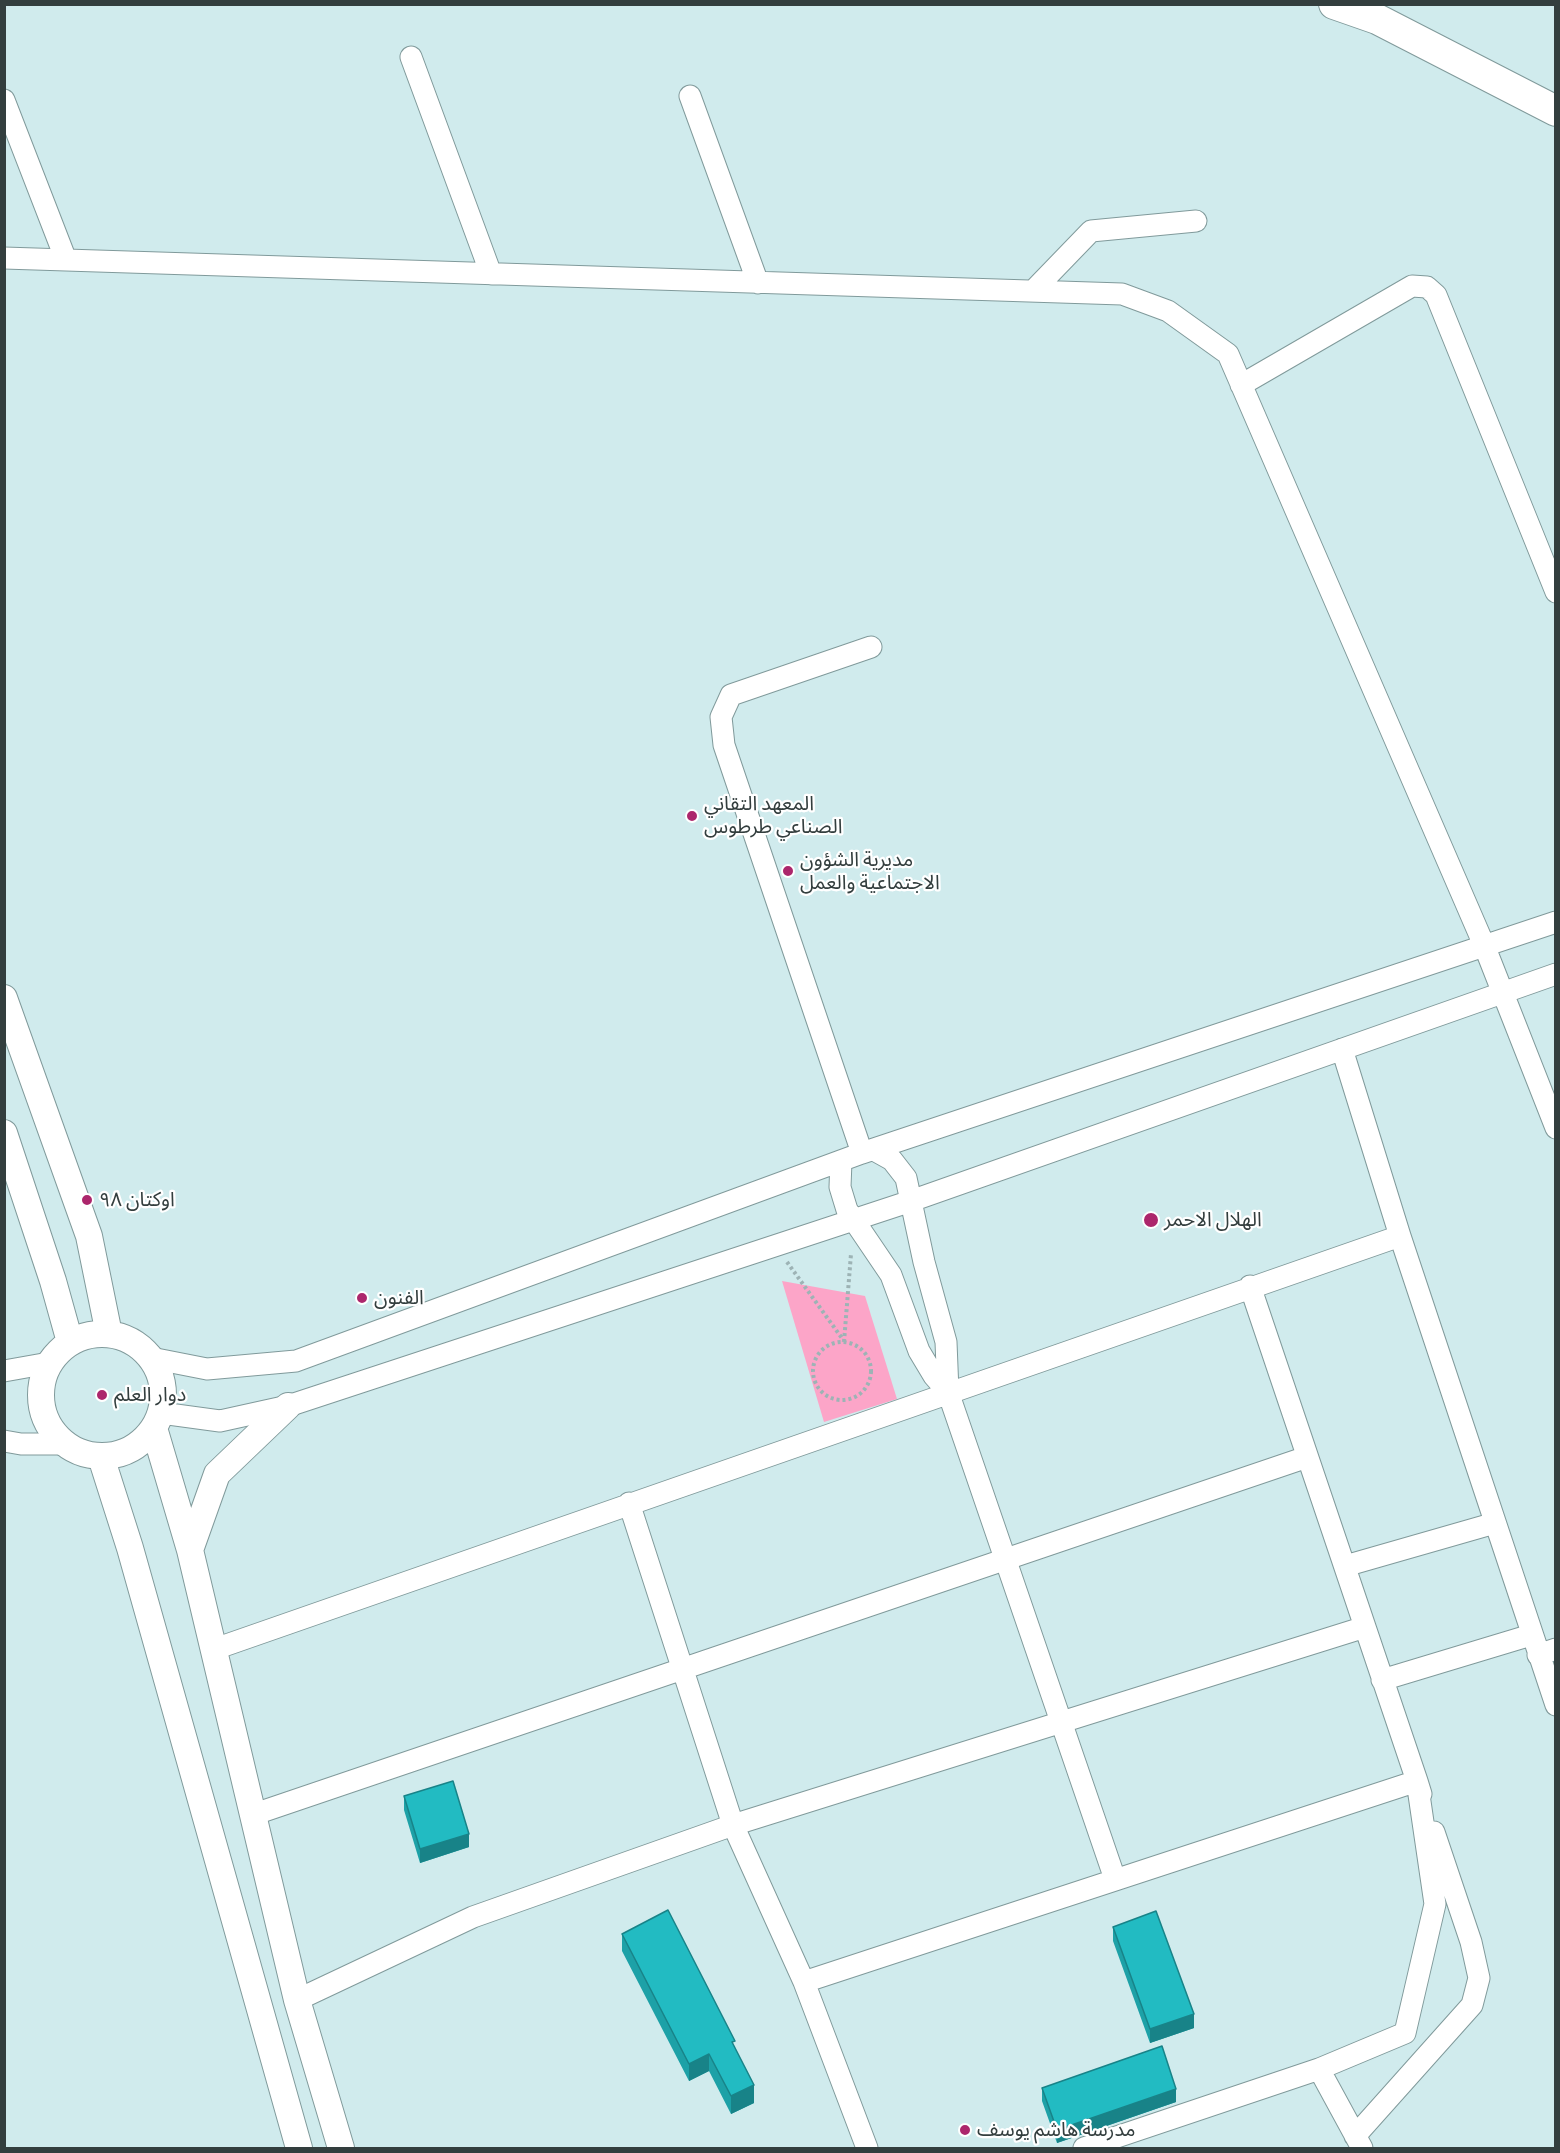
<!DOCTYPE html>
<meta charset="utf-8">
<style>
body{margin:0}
#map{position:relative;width:1560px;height:2153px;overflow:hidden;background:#d0ebed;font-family:Manrope,sans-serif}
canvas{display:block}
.frame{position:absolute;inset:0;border:6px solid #333e3e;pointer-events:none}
</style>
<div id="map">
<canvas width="1560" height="2153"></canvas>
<div class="frame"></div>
</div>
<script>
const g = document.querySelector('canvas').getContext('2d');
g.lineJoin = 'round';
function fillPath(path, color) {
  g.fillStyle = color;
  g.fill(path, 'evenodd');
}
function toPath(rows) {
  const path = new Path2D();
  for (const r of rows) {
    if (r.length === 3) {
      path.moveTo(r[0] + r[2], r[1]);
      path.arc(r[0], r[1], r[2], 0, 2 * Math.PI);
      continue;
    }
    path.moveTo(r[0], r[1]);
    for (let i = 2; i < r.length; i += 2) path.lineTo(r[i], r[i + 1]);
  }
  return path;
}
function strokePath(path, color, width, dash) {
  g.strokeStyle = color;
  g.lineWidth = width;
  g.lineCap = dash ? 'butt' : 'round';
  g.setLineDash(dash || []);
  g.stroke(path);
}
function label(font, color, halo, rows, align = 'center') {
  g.font = font + ' Manrope,"Noto Sans Arabic",sans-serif';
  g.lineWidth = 4.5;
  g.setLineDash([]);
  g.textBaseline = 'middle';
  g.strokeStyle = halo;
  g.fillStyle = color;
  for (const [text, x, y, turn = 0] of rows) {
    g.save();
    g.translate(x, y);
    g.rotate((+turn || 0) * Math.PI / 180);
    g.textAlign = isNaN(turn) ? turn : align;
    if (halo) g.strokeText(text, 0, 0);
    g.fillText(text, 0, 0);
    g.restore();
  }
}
fillPath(toPath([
 [782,1281,865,1296,897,1399,824,1422]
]), '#fca5c8');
const minor = toPath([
 [411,57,491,274],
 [690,96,758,283],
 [4,100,66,260],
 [4,258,1122,294,1168,311,1228,354,1484,945,1556,1128],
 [1033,291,1091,231,1196,221],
 [1241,385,1412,286,1427,287,1436,295,1556,592],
 [1342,1049,1400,1236,1556,1705],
 [874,1150,892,1160,906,1178,924,1262,946,1342,948,1392,1115,1879],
 [862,1153,724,745,721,717,731,695,871,647],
 [841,1161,840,1187,847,1210,891,1275,919,1351,934,1376,948,1392],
 [151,1358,207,1369,296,1361,862,1153,1556,922],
 [4,1371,49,1363],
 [161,1413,220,1421,288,1406,911,1201,1556,974],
 [4,1441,21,1444,62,1444],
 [629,1503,733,1825,804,1982,867,2148],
 [1345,1566,1495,1523],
 [212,1650,1400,1236],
 [1538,1655,1556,1649],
 [1382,1680,1531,1635],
 [252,1815,1307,1457],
 [804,1982,1417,1781,1421,1794],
 [297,2000,473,1917,733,1825,1365,1627],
 [1319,2069,1362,2148],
 [1355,2136,1472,2005,1479,1978,1471,1942,1434,1832],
 [1084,2148,1319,2069,1405,2033,1435,1904,1417,1781,1250,1286]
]);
const major = toPath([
 [4,998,89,1236,109,1334],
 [4,1133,53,1281,70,1342],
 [102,1395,61],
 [154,1428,190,1550,297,2000,341,2148],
 [101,1457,130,1548,299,2148],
 [190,1550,217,1474,288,1406]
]);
const highway = toPath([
 [1334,4,1377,19,1556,111]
]);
strokePath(minor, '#809a9b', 23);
strokePath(major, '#809a9b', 28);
strokePath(highway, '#809a9b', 32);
strokePath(toPath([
 [787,1262,844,1341],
 [842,1371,29],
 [844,1342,851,1254]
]), '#9db3b5', 4, [3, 3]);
strokePath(minor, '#fff', 21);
strokePath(major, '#fff', 26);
strokePath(highway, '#fff', 30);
fillPath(toPath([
 [404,1796,469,1847,420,1863,404,1810],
 [1113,1927,1194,2028,1150,2043,1113,1941],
 [622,1934,735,2048,754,2103,731,2114,709,2071,689,2081,622,1951],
 [1042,2088,1176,2102,1057,2143,1042,2101]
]), '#1da1a7');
fillPath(toPath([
 [469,1834,469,1847,420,1863,420,1849],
 [1194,2014,1194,2028,1150,2043,1150,2029],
 [709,2054,709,2071,689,2081,689,2064],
 [754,2085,754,2103,731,2114,731,2096],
 [1176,2089,1176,2102,1057,2143,1057,2130]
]), '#188388');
const building = toPath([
 [453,1781,469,1834,420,1849,404,1796,453,1781],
 [668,1910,735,2041,732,2042,754,2085,731,2096,709,2054,689,2064,622,1934,668,1910],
 [1156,1911,1194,2014,1150,2029,1113,1927,1156,1911],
 [1162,2046,1176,2089,1057,2130,1042,2088,1162,2046]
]);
fillPath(building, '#22bbc2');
strokePath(building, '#188388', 1.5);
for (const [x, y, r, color] of [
 [692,816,6,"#ac266c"],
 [788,871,6,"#ac266c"],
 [87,1200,6,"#ac266c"],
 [1151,1220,8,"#ac266c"],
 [362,1298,6,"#ac266c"],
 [102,1395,6,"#ac266c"],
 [965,2130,6,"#ac266c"]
]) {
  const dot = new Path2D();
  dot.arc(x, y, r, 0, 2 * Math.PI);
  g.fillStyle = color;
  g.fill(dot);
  strokePath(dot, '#fff', 2);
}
label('20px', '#333e3e', '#fff', [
 ["المعهد التقاني",704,804],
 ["الصناعي طرطوس",704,827],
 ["مديرية الشؤون",800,860],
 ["الاجتماعية والعمل",800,883],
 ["اوكتان ٩٨",99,1200],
 ["الهلال الاحمر",1164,1220],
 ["الفنون",374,1298],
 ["دوار العلم",114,1395],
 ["مدرسة هاشم يوسف",977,2130]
], 'left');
</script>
